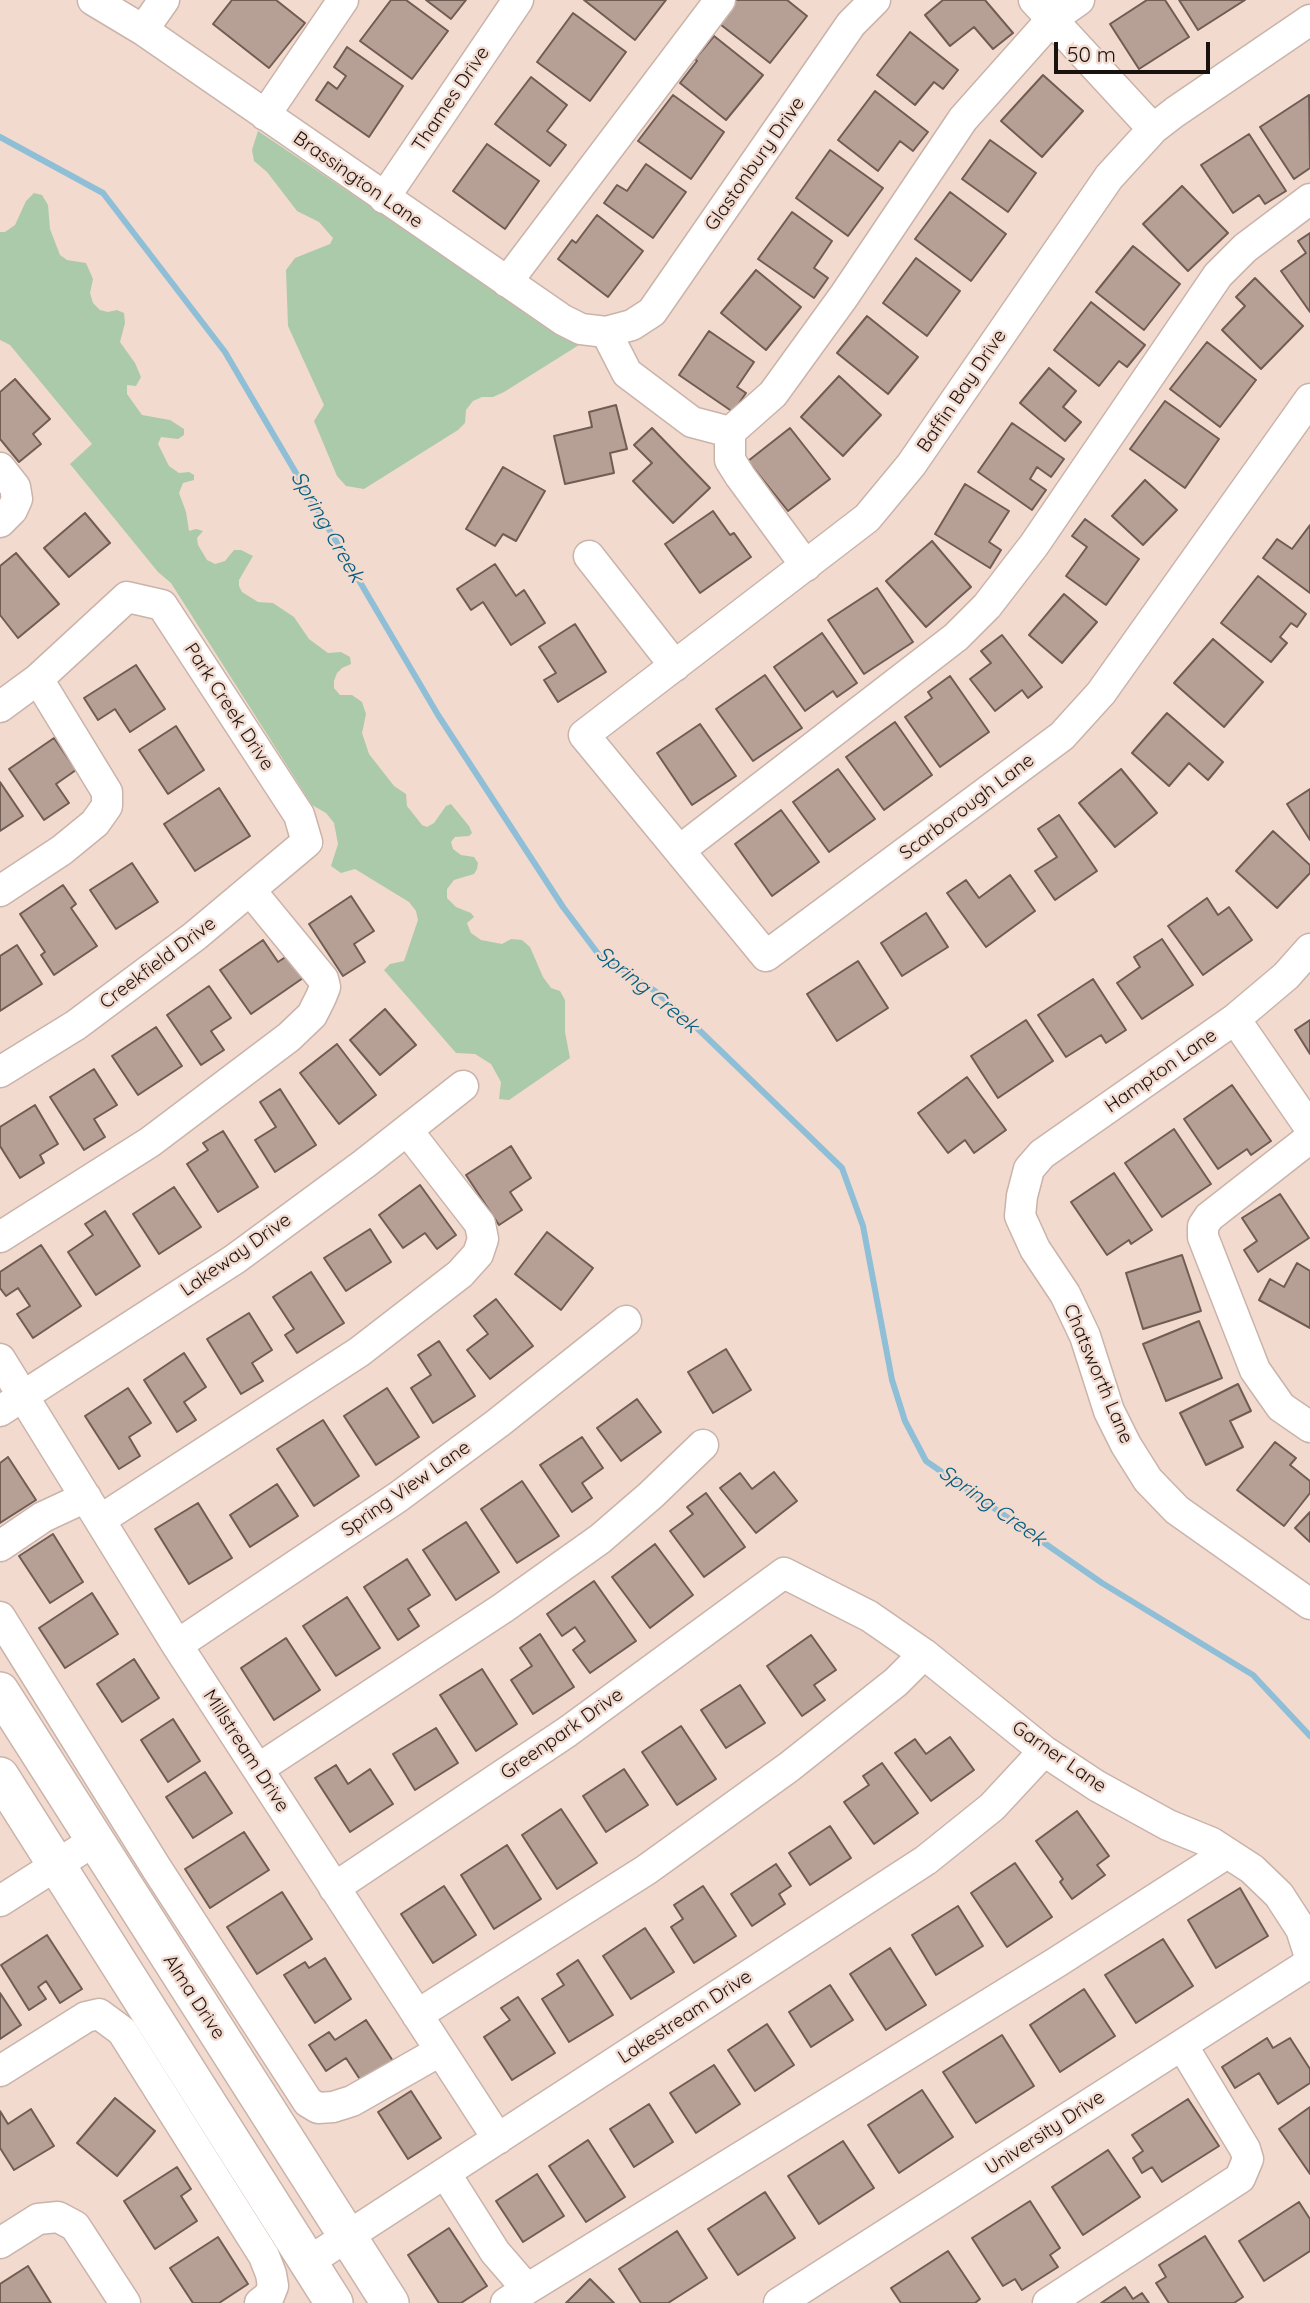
<!DOCTYPE html>
<style>
body{margin:0}
#map{position:relative;width:1310px;height:2303px;overflow:hidden;background:#f2dacf;font-family:Quicksand,sans-serif}
canvas{display:block}
.scale{position:absolute;left:1054px;top:42px;width:156px;height:32px;box-sizing:border-box;border:4px solid #1a120f;border-top:0;padding-left:9px;font-size:21px;line-height:24px;white-space:nowrap;color:#1a120f;-webkit-text-stroke:5px #f2dacf;paint-order:stroke}
</style>
<div id="map">
<canvas width="1310" height="2303"></canvas>
<div class="scale">50 m</div>
</div>
<script>
const g = document.querySelector('canvas').getContext('2d');
g.lineJoin = 'round';
function fillPath(path, color) {
  g.fillStyle = color;
  g.fill(path, 'evenodd');
}
function toPath(rows) {
  const path = new Path2D();
  for (const r of rows) {
    path.moveTo(r[0], r[1]);
    for (let i = 2; i < r.length; i += 2) path.lineTo(r[i], r[i + 1]);
  }
  return path;
}
function strokePath(path, color, width, dash) {
  g.strokeStyle = color;
  g.lineWidth = width;
  g.lineCap = dash ? 'butt' : 'round';
  g.setLineDash(dash || []);
  g.stroke(path);
}
function label(font, color, halo, rows, align = 'center') {
  g.font = font + ' Quicksand,sans-serif';
  g.lineWidth = 5;
  g.setLineDash([]);
  g.textBaseline = 'middle';
  g.strokeStyle = halo;
  g.fillStyle = color;
  for (const [text, x, y, turn = 0] of rows) {
    g.save();
    g.translate(x, y);
    g.rotate((+turn || 0) * Math.PI / 180);
    g.textAlign = isNaN(turn) ? turn : align;
    if (halo) g.strokeText(text, 0, 0);
    g.fillText(text, 0, 0);
    g.restore();
  }
}
fillPath(toPath([
 [258,131,565,337,579,345,504,392,493,397,482,397,473,401,466,410,465,423,458,430,364,489,346,486,337,476,314,421,324,405,288,326,286,270,295,258,330,244,333,238,319,222,297,211,267,172,254,161,252,150],
 [34,193,42,195,48,205,50,229,60,255,67,260,86,263,93,279,90,293,93,303,100,310,108,312,117,310,124,313,125,323,120,342,135,363,141,377,136,386,127,385,127,394,142,415,170,420,184,429,184,435,178,439,161,437,158,444,169,466,179,473,189,472,194,475,194,480,183,483,179,493,186,512,189,531,196,529,203,531,197,538,198,545,207,560,215,564,225,561,234,550,241,550,253,556,239,580,239,586,242,592,258,602,273,603,294,617,309,639,328,653,341,652,350,657,351,664,342,668,337,673,334,681,334,688,340,695,352,695,362,702,366,714,362,733,369,754,394,786,406,794,407,806,422,825,427,827,434,823,446,806,451,804,469,826,472,833,469,836,455,837,451,842,453,849,461,855,474,857,478,863,477,869,474,874,454,880,447,889,447,898,456,907,471,913,474,917,467,923,471,933,481,940,502,944,511,939,522,940,530,947,543,977,551,988,560,991,565,1000,565,1032,570,1058,509,1100,499,1099,501,1082,491,1064,475,1054,456,1053,384,970,390,964,404,961,418,920,416,911,409,902,355,869,341,873,331,866,338,844,334,823,326,813,312,805,171,583,158,572,70,464,92,444,10,345,0,340,0,232,5,232,15,225,26,201]
]), '#abcaaa');
strokePath(toPath([
 [0,137,103,193,225,352,438,715,563,907,599,955,655,991,696,1027,842,1168,863,1226,892,1380,905,1421,926,1461,1102,1583,1253,1675,1310,1736]
]), '#8fbed7', 6);
const building = toPath([
 [232,0,276,0,305,23,269,68,213,24,232,0],
 [391,0,406,0,448,31,412,79,360,41,391,0],
 [426,0,466,0,451,19,426,0],
 [584,0,666,0,635,40,584,0],
 [732,0,787,0,807,16,770,63,716,21,732,0],
 [943,0,985,0,1013,33,993,49,974,27,950,46,925,15,943,0],
 [1147,0,1165,0,1189,37,1139,69,1110,24,1147,0],
 [1179,0,1245,0,1198,30,1179,0],
 [573,13,626,52,590,101,537,62,573,13],
 [910,32,958,70,943,89,934,82,915,105,877,75,910,32],
 [714,36,763,75,726,120,680,83,697,61,695,59,714,36],
 [347,47,403,86,369,137,316,100,328,82,337,89,346,76,334,67,347,47],
 [1043,75,1083,111,1042,157,1001,121,1043,75],
 [531,77,567,105,547,131,566,145,550,166,495,124,531,77],
 [875,91,928,132,913,151,900,141,878,171,838,140,875,91],
 [673,95,724,132,691,179,638,141,673,95],
 [1309,95,1310,168,1294,179,1260,127,1309,95],
 [1249,134,1286,191,1265,204,1259,195,1233,213,1201,165,1249,134],
 [990,140,1036,173,1008,212,962,179,990,140],
 [487,144,539,181,505,229,453,191,487,144],
 [830,150,883,188,848,236,796,198,830,150],
 [646,164,686,192,653,238,604,203,617,185,627,191,646,164],
 [1182,186,1228,233,1188,271,1143,224,1182,186],
 [950,192,1006,234,971,281,915,239,950,192],
 [792,212,832,241,814,268,828,278,814,298,758,259,792,212],
 [597,215,643,251,608,297,558,259,572,240,576,243,597,215],
 [1310,233,1310,312,1281,271,1306,253,1298,241,1310,233],
 [1133,246,1180,284,1144,330,1096,292,1133,246],
 [916,258,960,291,927,336,883,303,916,258],
 [756,270,801,307,766,350,721,313,756,270],
 [1255,278,1303,326,1261,369,1222,330,1245,306,1236,297,1255,278],
 [1091,302,1145,345,1127,367,1119,361,1099,386,1054,350,1091,302],
 [867,316,918,357,888,394,837,353,867,316],
 [709,331,754,362,737,387,746,393,733,412,679,375,709,331],
 [1207,342,1256,380,1220,427,1170,389,1207,342],
 [1049,368,1076,391,1063,407,1081,422,1065,441,1020,403,1049,368],
 [839,376,881,415,843,456,801,417,839,376],
 [15,379,50,419,33,434,41,444,19,462,0,439,0,392,15,379],
 [1165,401,1219,439,1185,488,1130,449,1165,401],
 [616,405,627,449,610,453,614,473,565,484,554,436,592,427,589,412,616,405],
 [1012,423,1064,459,1051,477,1037,467,1030,479,1046,490,1032,510,978,472,1012,423],
 [652,428,710,488,673,523,633,481,652,463,634,445,652,428],
 [790,428,830,479,788,511,748,461,790,428],
 [503,467,545,491,516,541,503,534,495,546,466,529,503,467],
 [1145,480,1177,510,1143,545,1112,516,1145,480],
 [965,484,1009,511,989,542,1001,550,990,568,935,534,965,484],
 [713,511,730,535,734,533,751,557,700,593,665,544,713,511],
 [85,513,110,543,69,577,44,548,85,513],
 [1085,519,1139,559,1106,605,1066,576,1087,547,1072,536,1085,519],
 [1310,525,1310,593,1263,558,1277,539,1292,549,1310,525],
 [932,541,971,587,926,627,886,581,932,541],
 [16,553,59,604,18,638,0,615,0,566,16,553],
 [495,564,516,596,524,590,545,623,511,645,483,602,471,610,457,589,495,564],
 [1258,576,1306,614,1297,627,1291,623,1280,637,1287,643,1271,662,1221,623,1258,576],
 [877,588,913,642,864,674,828,620,877,588],
 [1064,594,1097,622,1062,663,1029,635,1064,594],
 [575,624,606,672,558,702,544,680,556,673,539,647,575,624],
 [822,633,857,683,837,697,833,691,805,711,774,667,822,633],
 [1002,635,1042,687,1028,698,1022,690,995,711,970,679,991,663,981,651,1002,635],
 [1213,639,1263,682,1224,727,1174,683,1213,639],
 [136,665,165,709,130,732,115,709,98,720,84,698,136,665],
 [765,675,802,728,753,761,716,709,765,675],
 [950,676,989,732,940,767,905,717,932,698,928,692,950,676],
 [1167,713,1223,762,1208,780,1189,763,1169,786,1132,753,1167,713],
 [895,722,932,775,884,810,846,757,895,722],
 [700,724,736,776,692,805,657,753,700,724],
 [176,726,204,770,168,794,139,750,176,726],
 [54,738,76,770,56,784,69,803,44,820,9,769,54,738],
 [838,769,875,819,829,852,793,802,838,769],
 [1121,769,1157,813,1115,847,1079,803,1121,769],
 [0,782,23,816,0,831,0,782],
 [219,788,250,836,195,871,164,824,219,788],
 [1310,789,1310,840,1287,804,1310,789],
 [781,810,819,862,772,896,735,844,781,810],
 [1059,815,1097,871,1055,900,1035,871,1057,857,1038,829,1059,815],
 [1273,831,1310,865,1310,873,1277,908,1236,871,1273,831],
 [132,863,158,902,116,929,90,890,132,863],
 [1010,875,1035,911,986,947,947,893,966,880,979,898,1010,875],
 [63,885,76,904,71,908,97,946,54,975,41,955,45,952,20,914,63,885],
 [351,896,374,931,354,944,365,962,343,976,309,924,351,896],
 [1207,898,1218,915,1229,907,1252,940,1203,975,1168,926,1207,898],
 [926,913,948,947,902,976,881,943,926,913],
 [1162,939,1193,985,1142,1019,1117,983,1140,967,1134,957,1162,939],
 [263,940,278,962,287,956,303,978,251,1014,220,970,263,940],
 [17,945,42,984,0,1011,0,956,17,945],
 [858,961,888,1008,837,1041,807,994,858,961],
 [1093,979,1126,1030,1106,1043,1101,1035,1066,1057,1038,1015,1093,979],
 [209,986,231,1018,211,1031,224,1050,201,1065,167,1015,209,986],
 [385,1009,416,1045,380,1075,350,1040,385,1009],
 [1026,1020,1053,1061,998,1098,971,1056,1026,1020],
 [1310,1020,1310,1054,1295,1030,1310,1020],
 [156,1027,182,1066,138,1095,112,1056,156,1027],
 [337,1044,376,1095,339,1124,300,1073,337,1044],
 [94,1069,117,1105,94,1119,105,1137,84,1150,50,1097,94,1069],
 [967,1077,1006,1130,974,1153,965,1140,948,1153,918,1113,967,1077],
 [1232,1085,1271,1141,1251,1155,1247,1149,1218,1169,1184,1119,1232,1085],
 [280,1089,316,1145,275,1172,255,1140,276,1127,260,1102,280,1089],
 [35,1105,58,1144,40,1155,44,1163,20,1178,0,1146,0,1127,35,1105],
 [1174,1129,1211,1184,1162,1217,1125,1163,1174,1129],
 [223,1131,258,1187,218,1212,187,1164,208,1150,203,1143,223,1131],
 [511,1146,531,1178,510,1192,522,1210,499,1225,466,1175,511,1146],
 [1114,1173,1152,1230,1131,1244,1129,1240,1107,1255,1071,1202,1114,1173],
 [420,1185,456,1235,437,1249,425,1233,403,1248,379,1215,420,1185],
 [174,1187,201,1227,159,1254,133,1214,174,1187],
 [1280,1194,1309,1238,1258,1272,1244,1250,1257,1241,1242,1218,1280,1194],
 [105,1211,140,1266,96,1295,68,1252,93,1235,85,1224,105,1211],
 [370,1229,391,1262,346,1291,324,1258,370,1229],
 [547,1232,593,1268,561,1310,515,1274,547,1232],
 [41,1245,81,1306,33,1338,17,1314,30,1306,18,1288,6,1296,0,1288,0,1272,41,1245],
 [1182,1255,1201,1311,1143,1329,1126,1273,1182,1255],
 [1297,1263,1310,1271,1310,1328,1259,1300,1270,1279,1284,1287,1297,1263],
 [311,1272,344,1323,297,1353,285,1335,294,1329,273,1297,311,1272],
 [496,1299,533,1346,490,1379,467,1350,488,1334,474,1316,496,1299],
 [249,1313,272,1350,252,1363,263,1381,241,1394,207,1339,249,1313],
 [1199,1321,1222,1378,1166,1401,1143,1344,1199,1321],
 [439,1341,475,1396,433,1423,411,1388,431,1375,418,1355,439,1341],
 [726,1349,751,1390,713,1413,688,1372,726,1349],
 [184,1353,206,1387,184,1402,196,1420,177,1432,144,1380,184,1353],
 [1238,1384,1251,1411,1230,1421,1243,1447,1206,1465,1180,1413,1238,1384],
 [128,1388,151,1423,129,1437,140,1456,119,1469,85,1416,128,1388],
 [387,1388,419,1437,376,1465,344,1416,387,1388],
 [637,1399,661,1432,621,1461,597,1428,637,1399],
 [323,1420,359,1476,314,1506,277,1449,323,1420],
 [582,1437,603,1468,582,1483,592,1498,572,1512,540,1465,582,1437],
 [1275,1442,1296,1458,1290,1465,1310,1481,1310,1493,1284,1526,1237,1490,1275,1442],
 [8,1457,36,1500,0,1523,0,1463,8,1457],
 [774,1472,797,1501,756,1533,720,1488,740,1473,752,1489,774,1472],
 [522,1481,559,1536,517,1563,481,1509,522,1481],
 [277,1484,298,1516,250,1547,230,1515,277,1484],
 [706,1493,745,1547,704,1577,670,1531,693,1514,687,1507,706,1493],
 [198,1503,232,1558,189,1584,155,1529,198,1503],
 [1310,1512,1310,1542,1295,1528,1310,1512],
 [466,1522,499,1572,456,1600,423,1550,466,1522],
 [53,1534,83,1582,50,1603,19,1556,53,1534],
 [655,1544,693,1595,650,1628,612,1577,655,1544],
 [407,1559,430,1595,408,1609,419,1626,398,1640,364,1587,407,1559],
 [594,1581,636,1641,590,1673,573,1650,585,1641,575,1627,562,1636,547,1614,594,1581],
 [92,1593,118,1634,65,1668,39,1628,92,1593],
 [347,1597,380,1648,336,1676,303,1626,347,1597],
 [540,1634,574,1687,533,1714,511,1680,532,1666,520,1648,540,1634],
 [811,1635,836,1670,814,1685,825,1700,802,1716,767,1666,811,1635],
 [286,1638,320,1690,274,1720,241,1668,286,1638],
 [134,1659,159,1698,122,1722,97,1684,134,1659],
 [482,1669,517,1724,476,1751,440,1695,482,1669],
 [740,1685,765,1723,726,1748,701,1710,740,1685],
 [173,1719,200,1761,168,1782,141,1740,173,1719],
 [681,1726,716,1779,677,1805,642,1752,681,1726],
 [436,1728,458,1763,415,1790,393,1754,436,1728],
 [950,1737,974,1770,931,1801,895,1753,915,1739,926,1754,950,1737],
 [882,1763,918,1813,874,1844,844,1802,869,1785,863,1776,882,1763],
 [336,1765,348,1784,370,1769,393,1804,350,1832,315,1778,336,1765],
 [624,1769,648,1805,606,1832,583,1796,624,1769],
 [205,1772,232,1813,193,1838,166,1797,205,1772],
 [561,1809,597,1863,557,1889,522,1835,561,1809],
 [1077,1811,1109,1856,1097,1865,1105,1875,1072,1899,1060,1882,1063,1879,1036,1841,1077,1811],
 [830,1826,851,1858,810,1885,789,1853,830,1826],
 [244,1832,269,1870,210,1908,185,1869,244,1832],
 [507,1845,541,1899,494,1929,461,1875,507,1845],
 [1015,1863,1052,1917,1007,1947,971,1893,1015,1863],
 [776,1864,791,1886,779,1894,785,1904,752,1926,731,1894,776,1864],
 [444,1886,476,1935,433,1963,401,1914,444,1886],
 [703,1886,736,1936,694,1963,671,1927,683,1919,674,1905,703,1886],
 [1240,1888,1268,1936,1216,1968,1188,1920,1240,1888],
 [282,1892,312,1939,257,1974,227,1927,282,1892],
 [958,1906,983,1946,936,1975,912,1935,958,1906],
 [645,1928,674,1972,631,1999,603,1956,645,1928],
 [47,1935,82,1989,60,2003,46,1981,38,1987,46,1999,29,2010,1,1965,47,1935],
 [1163,1939,1193,1986,1136,2023,1105,1975,1163,1939],
 [890,1948,926,2005,886,2030,850,1974,890,1948],
 [325,1958,351,1999,315,2023,284,1975,305,1962,309,1968,325,1958],
 [578,1960,613,2015,569,2042,542,1999,564,1985,557,1974,578,1960],
 [830,1985,853,2020,811,2047,789,2012,830,1985],
 [1084,1989,1115,2036,1060,2072,1030,2025,1084,1989],
 [0,1993,21,2025,0,2039,0,1993],
 [518,1997,555,2053,512,2080,484,2037,510,2020,501,2008,518,1997],
 [366,2020,393,2061,361,2081,346,2058,326,2071,309,2045,329,2032,335,2040,366,2020],
 [767,2024,794,2065,755,2091,728,2050,767,2024],
 [1002,2035,1034,2086,976,2123,943,2072,1002,2035],
 [1267,2038,1273,2048,1290,2038,1310,2069,1310,2083,1278,2104,1259,2073,1235,2088,1222,2067,1267,2038],
 [714,2065,740,2104,696,2133,670,2093,714,2065],
 [922,2090,953,2137,899,2173,868,2125,922,2090],
 [411,2091,441,2138,408,2159,378,2112,411,2091],
 [115,2098,155,2131,117,2176,77,2143,115,2098],
 [1188,2099,1219,2146,1162,2182,1152,2167,1142,2173,1133,2158,1143,2151,1132,2135,1188,2099],
 [649,2104,673,2142,634,2167,610,2129,649,2104],
 [1310,2107,1310,2174,1279,2129,1310,2107],
 [31,2109,54,2146,14,2170,0,2148,0,2111,8,2124,31,2109],
 [588,2140,625,2197,586,2222,549,2166,588,2140],
 [843,2141,874,2188,819,2224,788,2176,843,2141],
 [1108,2150,1140,2197,1083,2235,1052,2187,1108,2150],
 [177,2167,191,2189,181,2196,197,2221,155,2249,124,2201,177,2167],
 [537,2174,564,2216,523,2242,496,2201,537,2174],
 [765,2192,795,2238,738,2275,708,2229,765,2192],
 [1030,2201,1060,2248,1050,2255,1058,2267,1022,2290,1015,2279,1003,2286,972,2238,1030,2201],
 [1299,2202,1310,2219,1310,2251,1264,2281,1239,2241,1299,2202],
 [449,2228,487,2286,461,2303,439,2303,408,2255,449,2228],
 [677,2231,707,2278,668,2303,641,2303,619,2269,677,2231],
 [1205,2236,1243,2297,1234,2303,1169,2303,1156,2283,1166,2277,1159,2265,1205,2236],
 [218,2237,248,2284,219,2303,193,2303,170,2268,218,2237],
 [948,2251,980,2299,975,2303,901,2303,891,2288,948,2251],
 [28,2266,51,2303,0,2303,0,2284,28,2266],
 [590,2279,614,2303,566,2303,590,2279],
 [1125,2287,1133,2299,1142,2293,1149,2303,1101,2303,1125,2287]
]);
fillPath(building, '#b6a096');
strokePath(building, '#705c53', 2);
const minor = toPath([
 [93,0,143,30,563,320,581,329,606,332,632,325,652,312,851,24,875,0],
 [1034,0,1153,129],
 [1310,20,1175,112,1153,129,1109,177,911,465,867,518,584,735,766,956,1062,736,1101,693,1310,399],
 [143,30,164,0],
 [265,115,343,0],
 [384,198,518,0],
 [507,282,720,0],
 [606,332,627,373,692,422,730,432,730,460,740,476,806,566],
 [730,432,773,394,844,296,963,119,1052,19,1079,0],
 [0,468,15,487,17,499,12,510,0,522],
 [589,556,675,666],
 [0,707,38,679,127,597,162,605,299,815,307,842,195,936,76,1025,0,1072],
 [680,850,956,637,987,606,1034,545,1218,275,1245,248,1310,199],
 [0,891,62,850,95,823,107,806,107,792,38,679],
 [1310,949,1286,976,1235,1019,1042,1154,1029,1169,1022,1196,1020,1216,1035,1249,1065,1294,1085,1336,1109,1411,1126,1445,1148,1480,1177,1510,1310,1604],
 [1235,1019,1310,1128],
 [1310,1138,1209,1217,1203,1226,1203,1237,1255,1370,1281,1407,1310,1427],
 [0,1237,150,1142,289,1037,312,1015,321,997,325,987,323,979,250,890],
 [0,1359,177,1645,498,2139],
 [0,1411,235,1259,364,1164,463,1086],
 [100,1520,359,1352,460,1274,478,1254,483,1239,480,1224,407,1130],
 [0,1546,43,1517,86,1497],
 [0,1617,157,1869,308,2102,318,2108,333,2107,352,2101,440,2051],
 [177,1645,398,1497,498,1423,626,1321],
 [258,1769,503,1608,600,1539,651,1495,703,1445],
 [334,1888,567,1732,784,1573,869,1616,924,1654,1044,1751,1097,1786,1168,1825,1212,1843,1252,1869,1279,1895,1301,1929,1310,1957],
 [0,1901,94,1841],
 [417,2015,646,1870,789,1767,896,1682,924,1654],
 [0,2071,86,2017,99,2014,122,2031,264,2256,271,2274,273,2286,269,2296,260,2303],
 [445,2173,495,2252,527,2289,1057,1962,1227,1853],
 [0,2243,38,2219,58,2217,75,2226,125,2303],
 [308,2262,926,1860,992,1807,1044,1751],
 [506,2303,527,2289],
 [779,2303,1310,1963],
 [1048,2303,1240,2178,1248,2159,1245,2149,1182,2045]
]);
const major = toPath([
 [0,1691,390,2303],
 [0,1776,334,2303]
]);
strokePath(minor, '#cab3a9', 33);
strokePath(major, '#cab3a9', 40);
strokePath(minor, '#fff', 30);
strokePath(major, '#fff', 37);
label('19px', '#1a120f', '#f2dacf', [
 ["Thames Drive",451,99,-56],
 ["Glastonbury Drive",755,164,-55],
 ["Brassington Lane",358,180,35],
 ["Baffin Bay Drive",962,391,-56],
 ["Park Creek Drive",229,707,57],
 ["Scarborough Lane",967,807,-37],
 ["Creekfield Drive",158,963,-37],
 ["Hampton Lane",1161,1071,-35],
 ["Lakeway Drive",236,1255,-35],
 ["Chatsworth Lane",1098,1374,67],
 ["Spring View Lane",406,1489,-35],
 ["Greenpark Drive",562,1734,-35],
 ["Millstream Drive",246,1751,57],
 ["Garner Lane",1059,1757,35],
 ["Alma Drive",194,1997,57],
 ["Lakestream Drive",685,2017,-33],
 ["University Drive",1045,2133,-33]
]);
label('italic 21px', '#045e7f', '#f2dacf', [
 ["Spring Creek",327,527,60],
 ["Spring Creek",647,990,39],
 ["Spring Creek",992,1506,35]
]);
</script>
